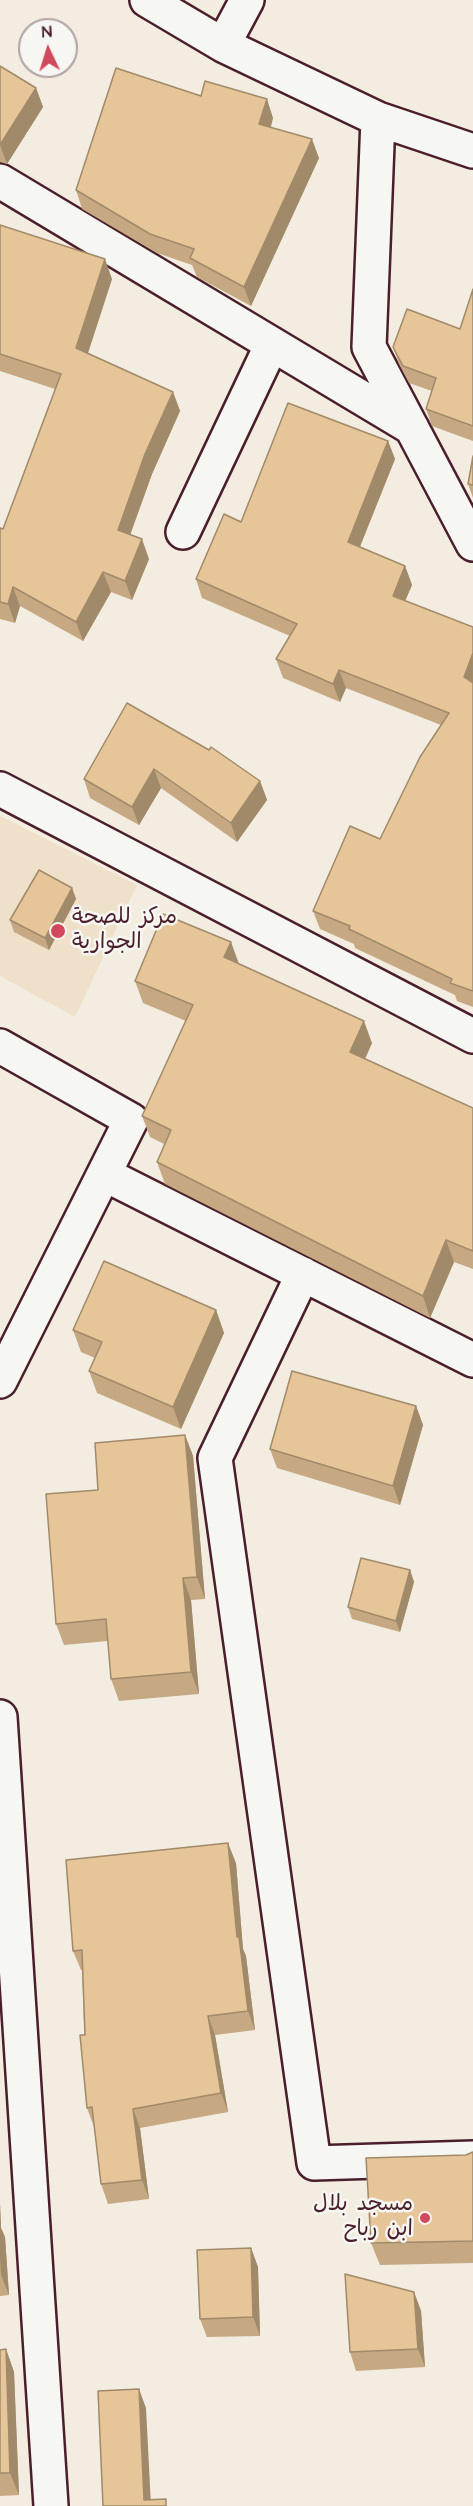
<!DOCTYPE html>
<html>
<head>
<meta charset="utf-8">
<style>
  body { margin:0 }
  #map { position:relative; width:473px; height:2506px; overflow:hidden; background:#f3ece0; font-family:"Architects Daughter",sans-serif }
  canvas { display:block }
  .north { position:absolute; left:18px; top:18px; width:60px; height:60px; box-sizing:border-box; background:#f6f6f2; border:2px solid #b1a0a2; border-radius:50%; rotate:356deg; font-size:16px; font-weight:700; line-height:24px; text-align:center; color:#4a1f2b }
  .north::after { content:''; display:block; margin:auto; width:21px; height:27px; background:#d1495b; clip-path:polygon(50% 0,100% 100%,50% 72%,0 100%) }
</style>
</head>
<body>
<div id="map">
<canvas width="473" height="2506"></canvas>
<div class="north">N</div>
</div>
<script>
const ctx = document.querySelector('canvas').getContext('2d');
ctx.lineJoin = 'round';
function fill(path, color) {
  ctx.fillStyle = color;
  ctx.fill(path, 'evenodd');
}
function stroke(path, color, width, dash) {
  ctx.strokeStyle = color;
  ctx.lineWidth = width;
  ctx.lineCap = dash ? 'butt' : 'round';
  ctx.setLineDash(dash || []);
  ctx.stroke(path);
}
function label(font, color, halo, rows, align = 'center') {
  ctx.font = font + ' "Architects Daughter","Playpen Sans Arabic",sans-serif';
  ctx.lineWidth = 5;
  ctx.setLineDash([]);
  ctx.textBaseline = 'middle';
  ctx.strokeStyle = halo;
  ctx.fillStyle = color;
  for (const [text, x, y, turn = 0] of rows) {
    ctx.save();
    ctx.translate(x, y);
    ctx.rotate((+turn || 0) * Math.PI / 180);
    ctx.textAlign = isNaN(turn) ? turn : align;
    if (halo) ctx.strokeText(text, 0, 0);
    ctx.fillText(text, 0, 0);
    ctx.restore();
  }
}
const built = new Path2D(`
  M0,816L137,885L75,1017L0,976Z`);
const street = new Path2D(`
  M147,0L223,45L378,119L473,151
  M223,45L247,0
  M378,119L369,347L473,544
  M0,181L412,428
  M183,532L272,344
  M0,789L473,1036
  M0,1046L131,1120L0,1381
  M104,1174L473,1360
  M303,1274L215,1458L314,2163L473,2158
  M0,1717L51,2506`);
const wall = new Path2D(`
  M0,66L36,88L43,107L7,164L0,162Z
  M201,96L273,118L271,127L319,158L251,306L197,277L192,265L157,253L82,209L76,190Z
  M0,225L112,279L88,353L173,392L180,411L152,474L130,535L149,559L132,600L111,592L83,641L20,606L15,623L0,619V528L3,529L55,389L0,371Z
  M473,289V441L432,426L426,409L432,391L409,383L399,364L393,347L460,329Z
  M388,441L395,459L360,547L405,566L412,585L405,601L473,627V1007L457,1001L455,995L355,948L354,944L320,929L313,911L380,839L441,725L346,688L340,702L283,678L276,659L290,636L202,598L196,579L241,522Z
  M473,456V498L468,484Z
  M127,703L260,781L267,800L237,842L161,788L139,825L90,798L84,779Z
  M72,888L76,899L49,950L14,932L10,920Z
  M231,942L238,964L372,1043L365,1059L473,1108V1269L454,1262L430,1318L165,1184L157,1162L164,1144L150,1137L142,1116L186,1021L143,1003L135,981Z
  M216,1310L224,1333L181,1429L97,1393L89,1371L95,1358L81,1352L73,1330Z
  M416,1406L423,1425L400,1505L277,1468L270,1449Z
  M185,1435L193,1456L205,1599L191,1600L199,1694L119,1701L111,1679L108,1641L64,1645L56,1624L98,1490Z
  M410,1570L414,1582L400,1632L352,1619L348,1607Z
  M236,1863L243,1949L246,1956L255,2030L215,2035L228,2112L140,2128L149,2199L108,2204L101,2184L94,2127L87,2108L82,1970H81L73,1951Z
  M473,2152V2263L380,2265L371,2243L466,2155Z
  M0,2204L1,2228L5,2237L9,2295L0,2296Z
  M251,2248L258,2267L260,2336L207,2337L200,2319Z
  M414,2292L421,2311L425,2367L356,2371L350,2352Z
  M6,2349L14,2372L19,2495L0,2496V2350Z`);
const shadedWall = new Path2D(`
  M36,88L43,107L7,164L0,145Z
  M267,99L273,118L266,143L259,124Z
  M312,139L319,158L251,306L244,287Z
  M105,259L112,279L83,368L76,348Z
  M173,392L180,411L152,474L125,549L118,530L145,454Z
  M388,441L395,459L354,561L348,542Z
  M142,539L149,559L132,600L125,581Z
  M405,566L412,585L399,615L393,596Z
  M103,572L111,592L83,641L76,622Z
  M13,587L20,606L15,623L8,604Z
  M473,653V688L464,677Z
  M339,670L346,688L340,702L333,684Z
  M154,769L161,788L139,825L132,807Z
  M260,781L267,800L237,842L231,823Z
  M72,888L76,899L49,950L45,938Z
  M231,942L239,964L224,957Z
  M364,1021L372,1043L358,1074L350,1052Z
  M446,1240L454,1262L430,1318L423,1296Z
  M216,1310L224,1333L181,1429L173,1407Z
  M416,1406L423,1425L400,1505L393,1486Z
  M185,1435L193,1456L205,1599L197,1577Z
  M410,1570L414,1582L400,1632L396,1621Z
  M183,1578L191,1600L199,1694L191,1672Z
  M228,1843L236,1863L243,1949L246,1956L255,2030L248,2011L237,1937Z
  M208,2016L215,2035L228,2112L221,2093Z
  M133,2109L140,2128L149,2199L142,2180Z
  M0,2204L1,2228L5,2237L9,2295L1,2275L0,2257Z
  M251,2248L258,2267L260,2336L253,2317Z
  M414,2292L421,2311L425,2367L418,2349Z
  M6,2349L14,2372L19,2495L10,2473Z
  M139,2389L146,2408L151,2506L144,2500Z`);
const building = new Path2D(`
  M0,66L36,88L0,145Z
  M116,68L201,96L205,81L267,99L259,124L312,139L244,287L190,258L194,249L150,234L76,190Z
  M0,225L105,259L76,348L173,392L145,454L118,530L142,539L125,581L103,572L76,622L13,587L8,604L0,602V528L3,529L61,374L0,354Z
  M473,289V426L426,409L436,378L403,366L393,347L407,309L460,329Z
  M288,403L388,441L348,542L405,566L393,596L473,627V653L464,677L473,683V991L450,983L452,979L349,929L350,926L313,911L350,826L380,839L420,757L449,713L339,670L333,684L276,659L297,624L196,579L224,514L241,522Z
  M473,456V485L468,484Z
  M127,703L209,750L211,747L260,781L231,823L154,769L132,807L84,779Z
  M39,870L72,888L45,938L10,920Z
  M163,914L231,942L224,957L364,1021L350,1052L473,1108V1251L446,1240L423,1296L157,1162L171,1130L142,1116L193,1005L135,981Z
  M104,1261L216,1310L173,1407L89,1371L102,1342L73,1330Z
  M292,1371L416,1406L393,1486L270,1449Z
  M185,1435L197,1577L183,1578L191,1672L111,1679L106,1619L56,1624L46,1494L98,1490L95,1443Z
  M361,1558L410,1570L396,1621L348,1607Z
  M228,1843L237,1937H239L248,2011L208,2016L221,2093L133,2109L142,2180L101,2184L92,2107L87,2108L80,2035H85L82,1950L73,1951L66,1860Z
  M473,2152V2241L371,2243L366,2158L466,2155Z
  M251,2248L253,2317L200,2319L197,2250Z
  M345,2274L414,2292L418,2349L350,2352Z
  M6,2349L10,2473H0V2350Z
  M139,2389L144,2500L166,2499V2506H103L98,2391Z`);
const markers = [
  [58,931,8,"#d1495b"],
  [425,2218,6,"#d1495b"]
];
const poiNames = [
  ["مركز للصحة",72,918],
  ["الجوارية",72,943],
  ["مسجد بلال",413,2205,"right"],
  ["ابن رباح",413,2230,"right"]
];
fill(built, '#efe0ca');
stroke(street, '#4a1f2b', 38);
stroke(street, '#f6f6f2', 33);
fill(wall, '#c6a983');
fill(shadedWall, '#a18a6a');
fill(building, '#e6c598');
stroke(building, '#a18a6a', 1.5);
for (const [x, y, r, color] of markers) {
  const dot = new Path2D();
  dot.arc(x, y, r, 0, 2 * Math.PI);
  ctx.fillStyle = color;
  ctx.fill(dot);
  stroke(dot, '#f6f6f2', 2);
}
label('22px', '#4a1f2b', '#f6f6f2', poiNames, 'left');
</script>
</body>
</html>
